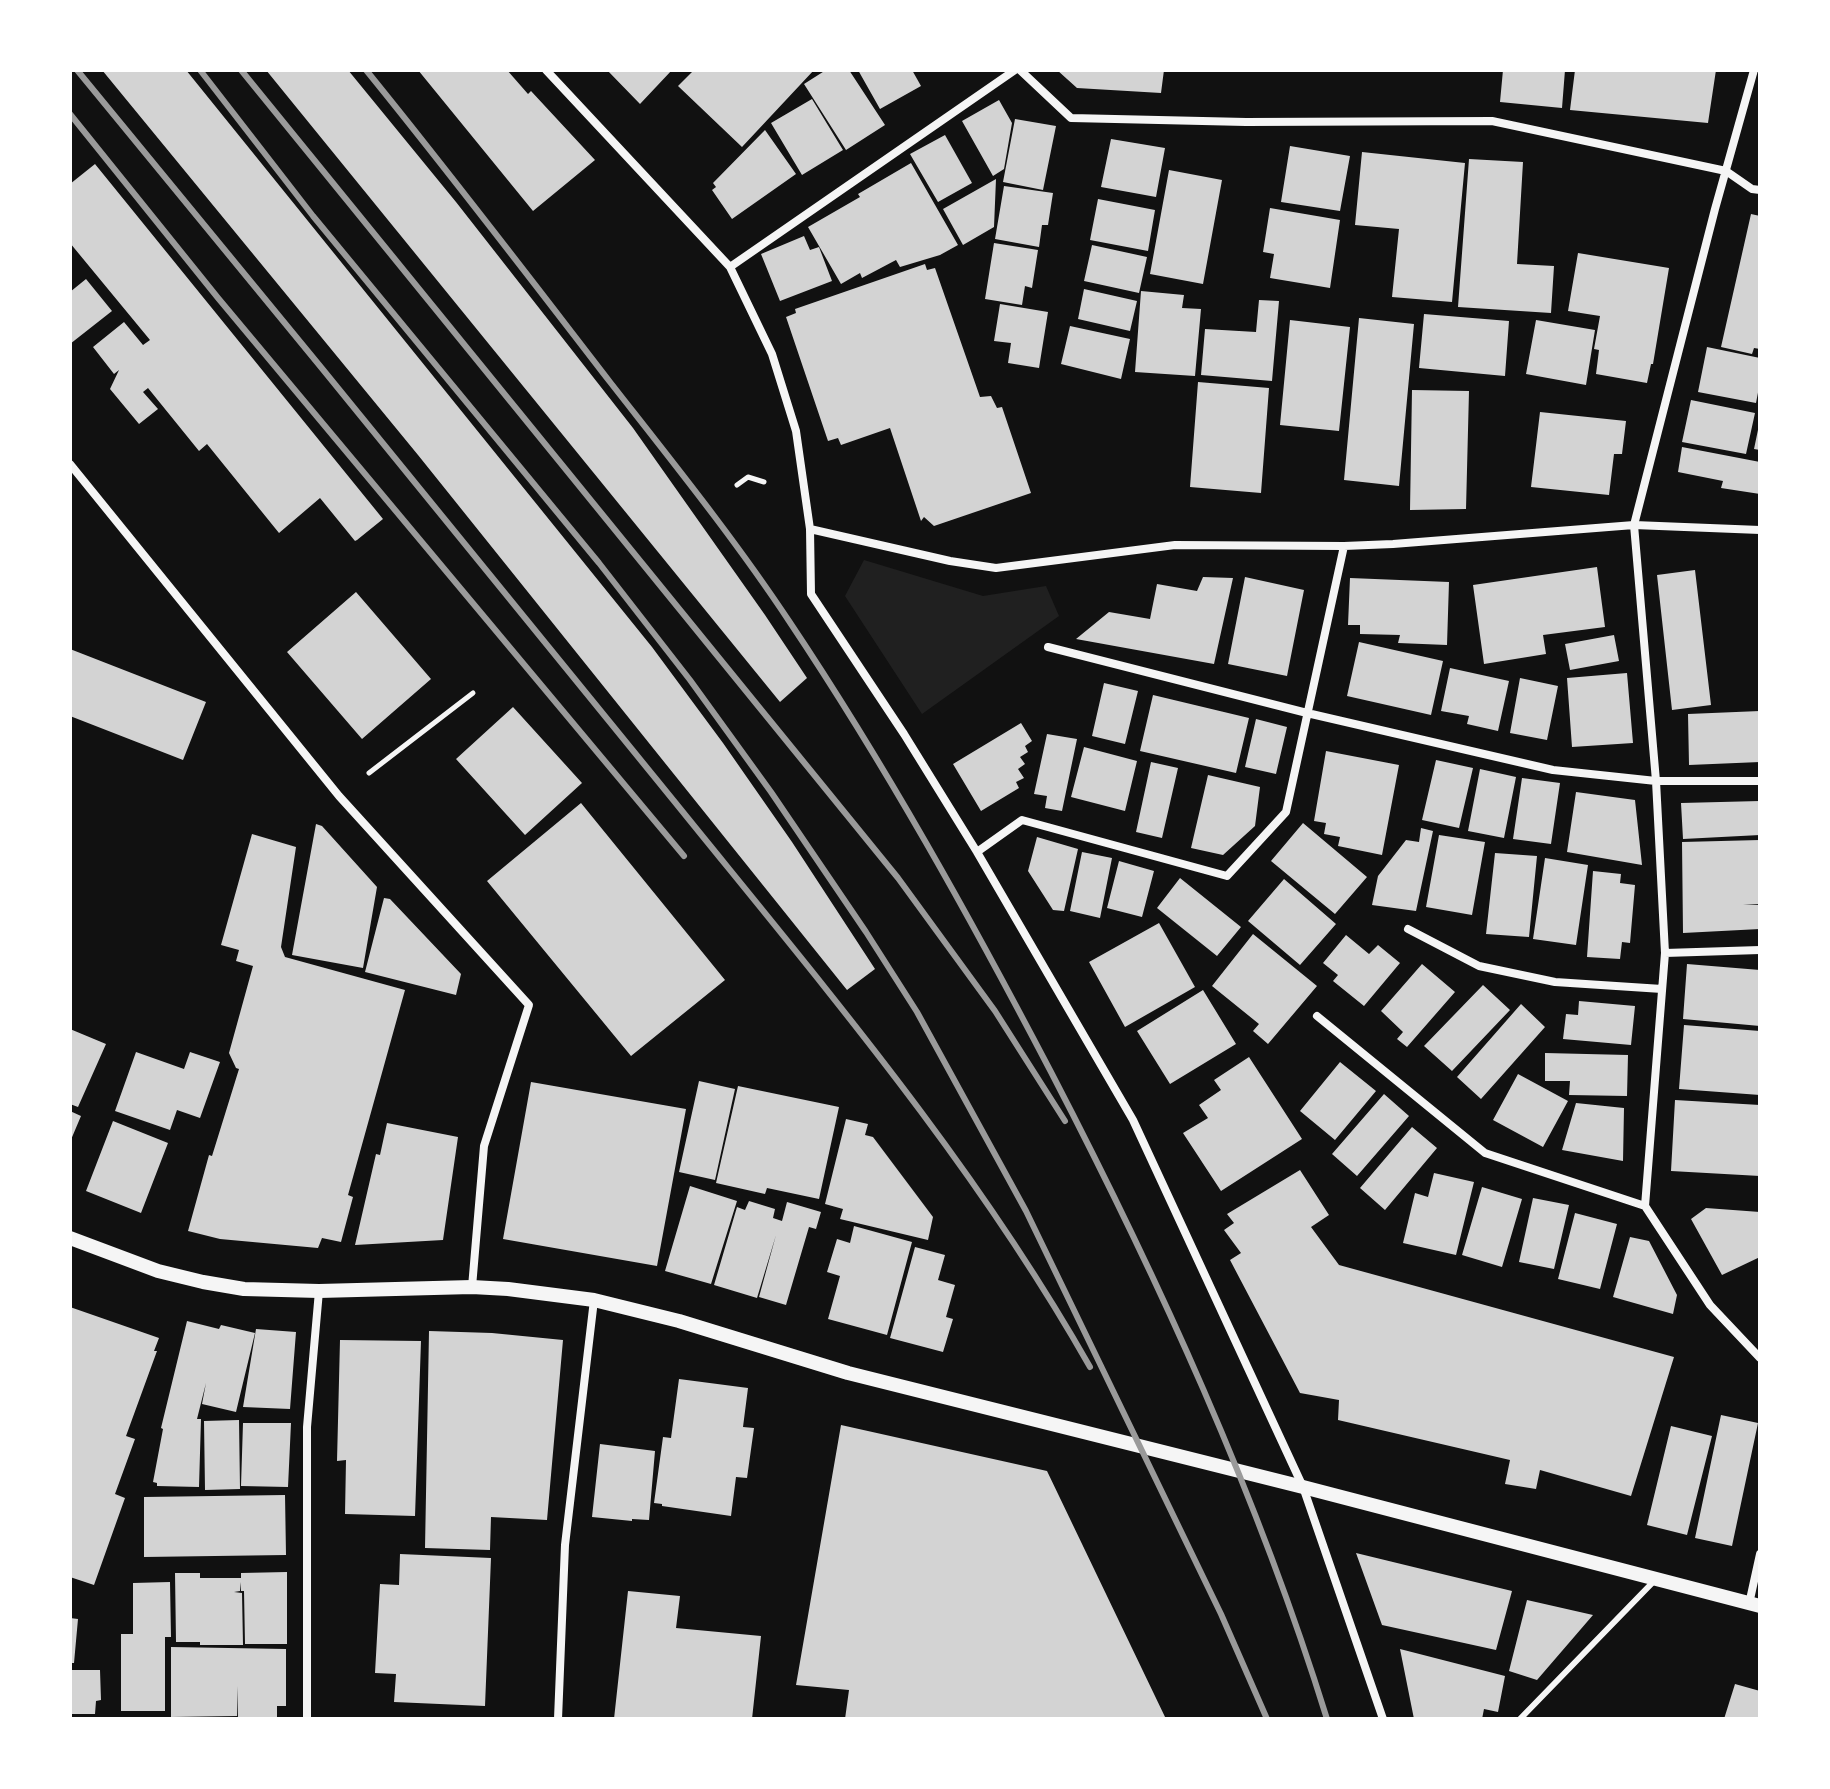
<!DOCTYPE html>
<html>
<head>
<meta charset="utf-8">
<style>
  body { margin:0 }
  #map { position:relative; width:1830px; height:1789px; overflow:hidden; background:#111; font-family:Georgia,serif }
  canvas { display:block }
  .frame { position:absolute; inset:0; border:72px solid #fff; pointer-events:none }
</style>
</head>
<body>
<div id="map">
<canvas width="1830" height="1789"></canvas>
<div class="frame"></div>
</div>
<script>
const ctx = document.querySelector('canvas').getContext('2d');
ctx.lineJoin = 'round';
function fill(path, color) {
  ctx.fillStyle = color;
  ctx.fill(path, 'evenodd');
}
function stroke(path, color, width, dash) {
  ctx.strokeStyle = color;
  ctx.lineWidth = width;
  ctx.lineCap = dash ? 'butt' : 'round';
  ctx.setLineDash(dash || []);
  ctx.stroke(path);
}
const green = new Path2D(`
  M864,560L983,596L1046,586L1059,616L922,714L845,596Z`);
const building = new Path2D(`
  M102,70H186L652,647L723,743L792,842L875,969L847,990L418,455Z
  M266,70H348L456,202L633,428L765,615L807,678L780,702Z
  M418,70H507L528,94L531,91L595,160L533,211Z
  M607,70H672L640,104Z
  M694,70H814L742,147L678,86Z
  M826,70H849L885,125L846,150L804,84Z
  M858,70H912L921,86L880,109Z
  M1057,70H1164L1161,93L1077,88Z
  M1503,70H1565L1562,108L1500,102Z
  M1575,70H1716L1708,123L1570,110Z
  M812,99L843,150L802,175L771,123Z
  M999,100L1012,123L1004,169L993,176L962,121Z
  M1015,119L1056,126L1043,190L1003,182Z
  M765,130L796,174L732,219L712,190L716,187L713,183Z
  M945,135L972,183L938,202L910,154Z
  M1111,139L1165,148L1156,197L1101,187Z
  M1290,146L1350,156L1340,211L1281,202Z
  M1362,152L1465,163L1452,302L1392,297L1399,229L1355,225Z
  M1469,159L1523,162L1517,264L1554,266L1551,313L1458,307Z
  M911,163L958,245L940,255L900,267L896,260L862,278L860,273L841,284L808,227L860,197L858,194Z
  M95,164L383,519L357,540L355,541L320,498L279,533L207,444L199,451L148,388L143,392L158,409L139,424L110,389L119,370L114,374L93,347L124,322L143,345L150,340L70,243V184Z
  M1169,170L1222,180L1203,284L1150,274Z
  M996,179L994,227L963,245L943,209Z
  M1004,186L1053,193L1048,225H1042L1039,247L995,239Z
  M1098,199L1155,210L1148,251L1090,240Z
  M1270,208L1340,220L1330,288L1270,278L1274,254L1263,252Z
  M1751,214L1760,216V349L1754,348L1752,354L1721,347Z
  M804,236L810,250L819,247L832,281L780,301L761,254Z
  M994,243L1038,250L1032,288L1025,286L1022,305L985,299Z
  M1092,245L1147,257L1139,293L1084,281Z
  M1578,253L1669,268L1653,364H1651L1647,383L1596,374L1599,350L1594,349L1600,316L1568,311Z
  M925,264L927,270L935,268L980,397L991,396L997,408L1002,407L1031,493L934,526L924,517L921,521L890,428L841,445L838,438L828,441L786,317L796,313L795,309Z
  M86,279L112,311L70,344V292Z
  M1084,289L1137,301L1130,331L1078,319Z
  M1141,291L1184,295L1182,308L1201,309L1195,376L1135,372Z
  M1259,300L1279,301L1272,381L1201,375L1205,329L1256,332Z
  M1000,304L1048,312L1039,368L1008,363L1011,343L994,341Z
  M1424,314L1509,321L1505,376L1419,368Z
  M1359,318L1414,324L1399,486L1344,480Z
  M1290,320L1350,327L1339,431L1280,425Z
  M1536,320L1595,330L1586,385L1526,374Z
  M1070,326L1130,339L1121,379L1061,364Z
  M1707,347L1760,358V382L1756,403L1698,392Z
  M1198,382L1269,388L1261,493L1190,487Z
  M1412,390L1469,391L1466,509L1410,510Z
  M1691,400L1755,413L1746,454L1682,442Z
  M1540,412L1626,421L1622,454H1614L1609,495L1531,487Z
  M1759,425H1760V450L1754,449Z
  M1682,447L1760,462V494L1721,488L1723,481L1678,472Z
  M1597,567L1605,627L1543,635L1546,654L1484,664L1473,585Z
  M1695,570L1711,705L1672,710L1657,575Z
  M1203,577L1233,578L1214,664L1076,639L1109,612L1150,619L1157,584L1197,591Z
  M1245,577L1304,590L1287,676L1228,664Z
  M1350,578L1449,582L1447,645L1398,643L1400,635L1360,634V625H1348Z
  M356,592L431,679L362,739L287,652Z
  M1614,635L1619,661L1570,670L1565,644Z
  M1359,642L1443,661L1431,715L1347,696Z
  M70,649L206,702L183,760L70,716Z
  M1450,668L1509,681L1498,731L1467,724L1469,716L1441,711Z
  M1627,673L1633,743L1572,747L1567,678Z
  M1520,678L1558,686L1547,740L1510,733Z
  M1104,683L1138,691L1125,744L1092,736Z
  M1153,695L1249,718L1236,773L1140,751Z
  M513,707L582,783L525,835L456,759Z
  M1760,711V762L1689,765L1688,714Z
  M1256,719L1287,727L1276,774L1245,767Z
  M1021,723L1032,741L1025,746L1028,752L1020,757L1025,764L1018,769L1024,778L1016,782L1019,788L981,811L953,764Z
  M1047,734L1077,739L1062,811L1045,808L1047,796L1034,794Z
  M1084,747L1137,761L1125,811L1071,797Z
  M1326,751L1399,765L1382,855L1338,846L1340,837L1324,834L1326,823L1314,821Z
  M1436,760L1473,768L1459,828L1422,820Z
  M1151,762L1178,768L1162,838L1136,832Z
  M1480,769L1516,777L1504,838L1468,831Z
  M1208,775L1260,787L1255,826L1223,855L1191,848Z
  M1522,778L1560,783L1551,844L1513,839Z
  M1576,792L1635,800L1642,865L1567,852Z
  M1760,801V835L1683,839L1681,803Z
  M581,803L725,980L631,1056L487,881Z
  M1303,823L1367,877L1335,914L1271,861Z
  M316,824L322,826L377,887L363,968L292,955Z
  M1421,828L1433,831L1416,911L1372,905L1378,876L1406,840L1419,842Z
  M252,834L296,847L281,947L285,957L405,990L348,1195L353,1197L341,1242L322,1238L318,1248L220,1239L188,1231L209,1155L212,1156L239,1069L236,1068L229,1053L253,966L236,961L239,950L221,945Z
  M1439,835L1485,842L1472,915L1426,907Z
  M1037,837L1078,849L1064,911L1053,910L1028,871Z
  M1760,840V904H1743L1760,905V929L1683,933L1682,842Z
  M1082,852L1112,858L1100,918L1070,911Z
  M1495,853L1537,856L1529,937L1486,934Z
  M1545,858L1588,865L1576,945L1533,939Z
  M1119,861L1154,871L1142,917L1107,908Z
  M1593,871L1621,874L1620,883L1635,885L1630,943L1622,942L1620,959L1587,957Z
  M1180,878L1241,927L1217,956L1157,908Z
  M1284,879L1336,924L1300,965L1248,921Z
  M384,898L390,899L461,974L456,995L365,972Z
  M1159,923L1195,987L1125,1027L1089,962Z
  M1253,934L1317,986L1268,1044L1253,1031L1259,1024L1212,986Z
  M1346,935L1369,954L1378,945L1400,963L1364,1006L1333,981L1338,975L1323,963Z
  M1422,964L1455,992L1407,1047L1397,1039L1403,1032L1381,1011Z
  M1687,964L1760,970V1026L1683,1019Z
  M1483,985L1510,1010L1452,1071L1424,1046Z
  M1203,990L1236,1044L1170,1084L1137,1031Z
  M1579,1001L1635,1006L1631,1045L1563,1039L1566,1014L1578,1015Z
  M1521,1004L1545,1027L1481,1099L1457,1077Z
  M1684,1025L1760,1031V1095L1679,1089Z
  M70,1029L106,1044L78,1107L70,1104Z
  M136,1052L184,1069L190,1052L220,1062L200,1118L177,1110L170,1130L115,1111Z
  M1545,1053L1628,1055L1627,1096L1569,1095L1570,1081H1545Z
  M1249,1057L1302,1139L1221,1191L1183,1133L1208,1118L1199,1105L1221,1090L1214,1080Z
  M1340,1062L1376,1091L1335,1140L1300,1111Z
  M1518,1074L1568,1101L1543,1147L1493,1120Z
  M699,1081L735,1089L715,1180L679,1172Z
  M531,1082L686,1109L657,1266L503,1239Z
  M738,1086L839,1107L819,1199L767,1188L765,1194L716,1183Z
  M1384,1094L1409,1116L1357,1176L1332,1154Z
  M1675,1100L1760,1105V1176L1671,1171Z
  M1576,1103L1624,1108L1623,1161L1562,1150Z
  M70,1111L81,1116L70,1142Z
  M846,1119L868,1124L865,1135L873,1137L933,1217L928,1240L840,1219L843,1209L825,1204Z
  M113,1121L168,1143L141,1213L86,1191Z
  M387,1123L458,1137L443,1240L355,1245L376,1154L380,1155Z
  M1412,1127L1437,1148L1385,1210L1360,1188Z
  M1300,1170L1329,1215L1311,1227L1339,1265L1674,1357L1631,1496L1540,1470L1536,1489L1505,1484L1510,1460L1338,1420L1339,1400L1300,1393L1230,1260L1241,1253L1224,1230L1234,1223L1227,1214Z
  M1434,1173L1474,1182L1456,1255L1403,1243L1415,1193L1428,1197Z
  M690,1186L737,1201L711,1284L665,1271Z
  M1482,1187L1522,1199L1502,1267L1462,1255Z
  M1533,1198L1569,1205L1554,1269L1519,1262Z
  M749,1201L775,1209L773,1218L782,1221L787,1202L821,1212L816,1229L809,1227L786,1305L759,1297L776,1235L757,1298L714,1285L737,1207L745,1210Z
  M1706,1208L1760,1212V1257L1722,1275L1691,1219Z
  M1575,1213L1617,1224L1600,1289L1558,1279Z
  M854,1226L912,1242L887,1335L828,1319L840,1276L827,1272L837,1239L850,1243Z
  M1630,1237L1649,1241L1677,1295L1673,1314L1613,1297Z
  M915,1247L945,1255L938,1280L955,1285L946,1317L953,1319L943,1352L890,1338Z
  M70,1307L159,1338L154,1351H157L126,1436L135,1439L115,1494L125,1498L94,1585L70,1577Z
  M187,1321L219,1329L221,1325L255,1333L236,1412L202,1404L206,1383L197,1419H201L199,1487L157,1486V1483L153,1482L163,1429L161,1428Z
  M256,1329L296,1332L290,1409L243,1407Z
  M429,1331L492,1333L563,1340L547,1520L491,1517L490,1550L425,1548Z
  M340,1340L421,1341L415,1516L345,1514L346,1460L337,1461Z
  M679,1379L748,1388L743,1427L754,1428L747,1478L736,1477L731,1516L662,1506V1504L654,1503L663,1437L671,1438Z
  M1721,1415L1758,1423L1732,1546L1695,1538Z
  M239,1420L240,1489L205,1490L204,1421Z
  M243,1423H291L288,1487L241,1486Z
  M841,1425L1047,1471L1166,1719H845L849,1690L796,1685Z
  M1671,1426L1712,1436L1687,1535L1647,1525Z
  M600,1444L655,1451L649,1520L632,1519V1521L592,1517Z
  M285,1495L286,1555L144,1557V1497Z
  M1356,1553L1512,1591L1496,1650L1382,1625Z
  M400,1554L491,1558L485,1706L394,1702L396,1674L375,1673L380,1584L399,1585Z
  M287,1572V1644H245L244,1591H241V1582L240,1591L234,1592L242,1593L243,1645H200V1642H176L175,1573H200V1578H241V1573Z
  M170,1582L171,1637H165V1711H121V1634H133V1583Z
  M628,1591L680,1596L676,1628L761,1636L752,1719H614Z
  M1527,1600L1593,1615L1537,1680L1509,1671Z
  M70,1618L78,1619L74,1663H70Z
  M171,1647L286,1649V1706H277V1717L238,1718L237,1686V1716L171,1717Z
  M1400,1649L1505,1676L1498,1712L1484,1709L1482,1719H1414Z
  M70,1670H100L101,1700L96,1701L95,1714H70Z
  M1735,1684L1760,1691V1719H1724Z`);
const path = new Path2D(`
  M737,485L748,477L764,482
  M369,773L473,693`);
const service = new Path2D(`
  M1520,1719L1656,1579`);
const minor = new Path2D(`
  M546,70L730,267L772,354L796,431L810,529L950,561L996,568L1175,545L1344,546L1393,544L1634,525L1760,530
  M1020,70L1071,118L1246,122L1492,121L1726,171L1752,189L1760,190
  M1754,70L1715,209L1634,525L1656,781L1665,953L1645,1206L1710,1305L1760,1358
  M730,267L1015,70
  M70,464L339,796L529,1005L484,1146L472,1287
  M810,529L811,594L904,734L977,852L1133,1120L1303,1487L1383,1719
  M1048,647L1307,713L1553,770L1656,781H1760
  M977,852L1022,820L1227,876L1286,812L1344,546
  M1408,929L1479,966L1555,982L1662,989
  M1665,953L1760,950
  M1317,1016L1485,1153L1645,1206
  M1749,1604L1760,1554
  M307,1719V1427L319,1291
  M558,1719L565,1545L594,1300`);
const tertiary = new Path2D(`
  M70,1238L158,1271L203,1282L244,1289L319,1291L472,1287L508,1289L594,1300L679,1321L848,1373L1303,1487L1760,1606`);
const rail = new Path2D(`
  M77,70C277,313 476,556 674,801C821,983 974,1162 1090,1367
  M200,70L313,216L599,563L690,680L771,792L866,932L917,1012L1026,1211L1221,1614L1267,1719
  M241,70L898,878L995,1011L1065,1121
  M366,70C449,172 529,277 610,382C671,460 734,538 789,621C886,766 970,917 1051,1072C1159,1280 1257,1494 1327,1719
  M70,114L218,298L684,856`);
fill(green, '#202020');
fill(building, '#d3d3d3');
stroke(path, '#f5f5f5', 5);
stroke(service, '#f5f5f5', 6);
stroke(minor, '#f5f5f5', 8);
stroke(tertiary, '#f5f5f5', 14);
stroke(rail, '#9a9a9a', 6);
</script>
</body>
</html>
